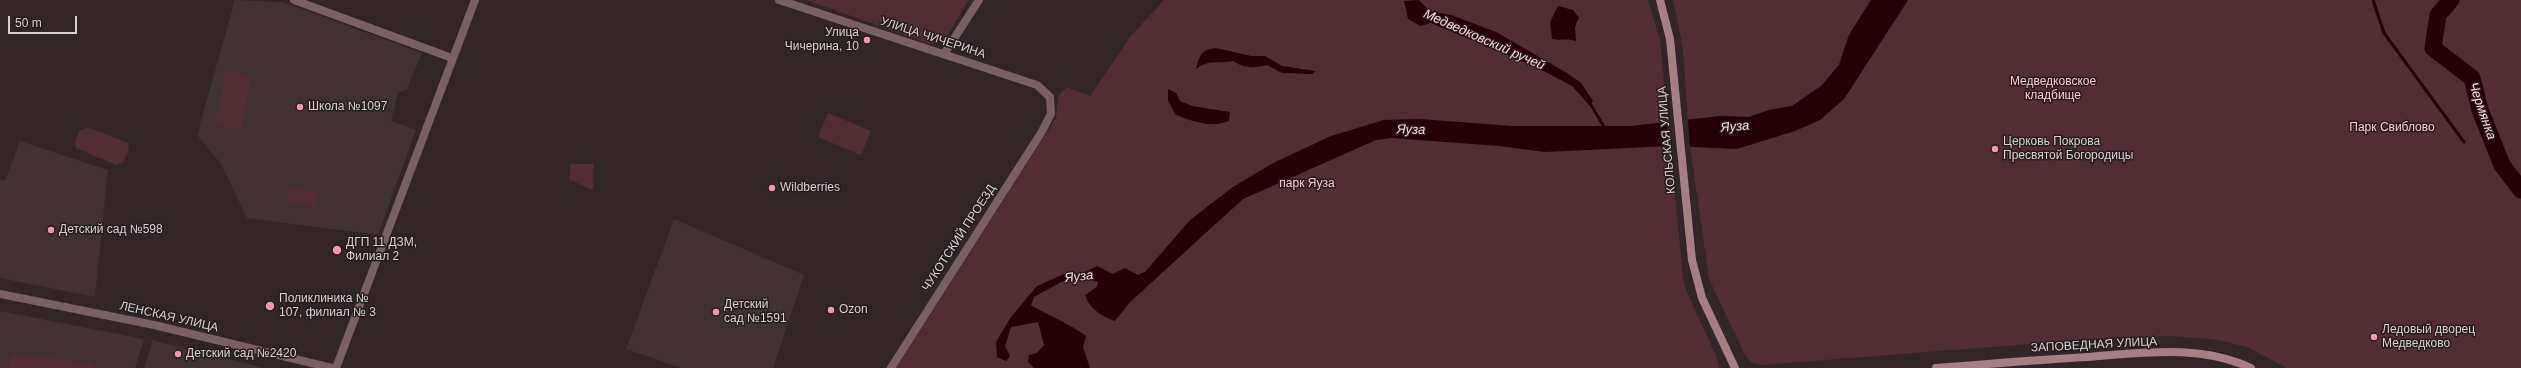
<!DOCTYPE html>
<html>
<head>
<meta charset="utf-8">
<style>
  body { margin:0 }
  #map { position:relative; width:2521px; height:368px; overflow:hidden; background:#302627; font-family:Helvetica,sans-serif }
  canvas { display:block }
  .scale { position:absolute; left:8px; top:16px; width:69px; height:18px; box-sizing:border-box; border:2px solid #d7d0d1; border-top:0; padding-left:5px; font-size:12px; line-height:14px; white-space:nowrap; color:#d7d0d1; -webkit-text-stroke:3px #261d1e; paint-order:stroke }
</style>
</head>
<body>
<div id="map">
<canvas width="2521" height="368"></canvas>
<div class="scale">50 m</div>
</div>
<script>
const ctx = document.querySelector('canvas').getContext('2d');
ctx.lineJoin = 'round';
function fill(path, color) {
  ctx.fillStyle = color;
  ctx.fill(path, 'evenodd');
}
function stroke(path, color, width, dash) {
  ctx.strokeStyle = color;
  ctx.lineWidth = width;
  ctx.lineCap = dash ? 'butt' : 'round';
  ctx.setLineDash(dash || []);
  ctx.stroke(path);
}
function label(font, color, halo, rows, align = 'center') {
  ctx.font = font + ' Helvetica,sans-serif';
  ctx.lineWidth = 3;
  ctx.setLineDash([]);
  ctx.textBaseline = 'middle';
  ctx.strokeStyle = halo;
  ctx.fillStyle = color;
  for (const [text, x, y, turn = 0] of rows) {
    ctx.save();
    ctx.translate(x, y);
    ctx.rotate((+turn || 0) * Math.PI / 180);
    ctx.textAlign = isNaN(turn) ? turn : align;
    if (halo) ctx.strokeText(text, 0, 0);
    ctx.fillText(text, 0, 0);
    ctx.restore();
  }
}
const built = new Path2D(`
  M235,0L283,2L422,53L407,89L398,93L391,121L416,130L378,235L247,218L221,164L197,135Z
  M20,141L108,170L95,297L0,278V180L5,181Z
  M674,219L804,275L773,368H681L626,349Z
  M0,311L144,339L135,368H0Z
  M152,340L264,368H145Z`);
const green = new Path2D(`
  M806,0H969L944,41L930,44Z
  M1164,0H1648L1660,40L1683,278L1686,290L1717,358L1719,368H896L1056,118L1058,96L1067,87L1090,96L1131,36Z
  M1673,0H1871L1849,35L1839,65L1821,86L1792,106L1769,110L1749,117L1720,116L1688,121L1683,49Z
  M1908,0H2521V368H2287L2247,347L2212,339L2169,336L2106,338L1761,365L1751,362L1745,355L1709,279L1690,146L1737,149L1844,99Z
  M226,71L251,76L241,130L215,125Z
  M828,113L871,131L861,155L818,137Z
  M88,127L128,143L129,150L123,163L116,165L76,148L75,142L79,131Z
  M570,164H594L593,190L570,180Z
  M288,188L318,192L316,207L286,203Z
  M11,354L94,363L93,368H9Z`);
const water = new Path2D(`
  M1419,0L1430,11L1451,15L1496,32L1567,73L1581,83L1593,101L1589,105L1572,86L1536,67L1431,23L1420,26L1408,19L1404,1Z
  M1871,0H1908L1844,99L1820,120L1795,131L1737,149L1670,146L1545,152L1499,146L1392,138L1376,140L1243,199L1129,303L1115,321C1103,317 1089,309 1085,295L1097,287L1098,282L1092,280L1063,281L1034,297L1031,305C1049,316 1069,323 1086,336L1083,347L1090,368H1034L1028,362L1029,355L1037,353L1044,345L1038,322L1011,327L1005,346L1010,356L1006,361L997,357L996,342L1011,317L1037,286L1064,274H1081L1097,266L1113,274L1125,268L1138,275L1145,272L1190,220L1233,187L1273,163L1331,136L1384,120L1420,119L1512,126H1630L1720,116L1749,117L1769,110L1792,106L1821,86L1839,65L1849,35Z
  M1558,6L1573,10L1579,18L1575,27L1576,41C1565,38 1561,41 1552,39L1550,22Z
  M1216,48L1251,56H1265L1282,66L1316,71L1312,74L1282,73L1267,65C1253,68 1246,69 1233,61C1219,64 1209,59 1196,69C1200,54 1201,50 1216,48Z
  M1168,89L1176,93L1180,101L1192,106L1230,112L1229,121C1210,128 1195,122 1176,115L1168,101Z`);
const pier = new Path2D(`
  M1688,119L1690,148H1670L1667,121Z`);
const stream = new Path2D(`
  M2373,0L2384,33L2464,142
  M1588,100L1606,130`);
const river = new Path2D(`
  M2451,0L2438,15L2433,48L2472,78L2480,110L2502,165L2521,190`);
const street = new Path2D(`
  M294,0L452,58
  M779,0L1037,85L1050,97L1051,114L1041,133L891,368
  M944,54L979,0
  M0,294L154,325L332,368
  M336,368L475,0`);
const secondary = new Path2D(`
  M1660,0L1670,39L1692,260L1702,298L1735,368
  M1936,368C1986,364 2037,360 2087,357C2142,353 2200,344 2251,368`);
const markers = [
  [867,40,4,"#f39aa8"],
  [300,107,4,"#f39aa8"],
  [1995,149,4,"#f39aa8"],
  [772,188,4,"#f39aa8"],
  [51,230,4,"#f39aa8"],
  [337,250,5,"#f39aa8"],
  [270,306,5,"#f39aa8"],
  [831,310,4,"#f39aa8"],
  [716,312,4,"#f39aa8"],
  [2374,337,4,"#f39aa8"],
  [178,354,4,"#f39aa8"]
];
const poiNames = [
  ["Улица",859,33,"right"],
  ["Чичерина, 10",859,47,"right"],
  ["Школа №1097",308,107],
  ["Церковь Покрова",2003,142],
  ["Пресвятой Богородицы",2003,156],
  ["Wildberries",780,188],
  ["Детский сад №598",59,230],
  ["ДГП 11 ДЗМ,",346,243],
  ["Филиал 2",346,257],
  ["Поликлиника №",279,299],
  ["107, филиал № 3",279,313],
  ["Детский",724,305],
  ["сад №1591",724,319],
  ["Ozon",839,310],
  ["Ледовый дворец",2382,330],
  ["Медведково",2382,344],
  ["Детский сад №2420",186,354]
];
const streetNames = [
  ["УЛИЦА ЧИЧЕРИНА",933,38,18],
  ["КОЛЬСКАЯ УЛИЦА",1667,140,-95],
  ["ЧУКОТСКИЙ ПРОЕЗД",959,238,-57],
  ["ЛЕНСКАЯ УЛИЦА",169,317,13],
  ["ЗАПОВЕДНАЯ УЛИЦА",2094,345,-3]
];
const parkNames = [
  ["Медведковское",2053,82],
  ["кладбище",2053,96],
  ["Парк Свиблово",2392,128],
  ["парк Яуза",1307,184]
];
const waterNames = [
  ["Медведковский ручей",1484,40,24],
  ["Чермянка",2482,111,71],
  ["Яуза",1735,127,-5],
  ["Яуза",1411,130,1],
  ["Яуза",1079,277,-7]
];
fill(built, '#403133');
fill(green, '#512e33');
fill(water, '#240007');
fill(pier, '#302627');
stroke(stream, '#240007', 3);
stroke(river, '#240007', 17);
stroke(street, '#796063', 8);
stroke(secondary, '#a67f84', 8);
for (const [x, y, r, color] of markers) {
  const dot = new Path2D();
  dot.arc(x, y, r, 0, 2 * Math.PI);
  ctx.fillStyle = color;
  ctx.fill(dot);
  stroke(dot, '#261d1e', 1.5);
}
label('12px', '#d7d0d1', '#261d1e', poiNames, 'left');
label('12px', '#d7d0d1', '#261d1e', streetNames);
label('12px', '#fdc8cf', '#261d1e', parkNames);
label('italic 13px', '#fdd8dd', '#261d1e', waterNames);
</script>
</body>
</html>
